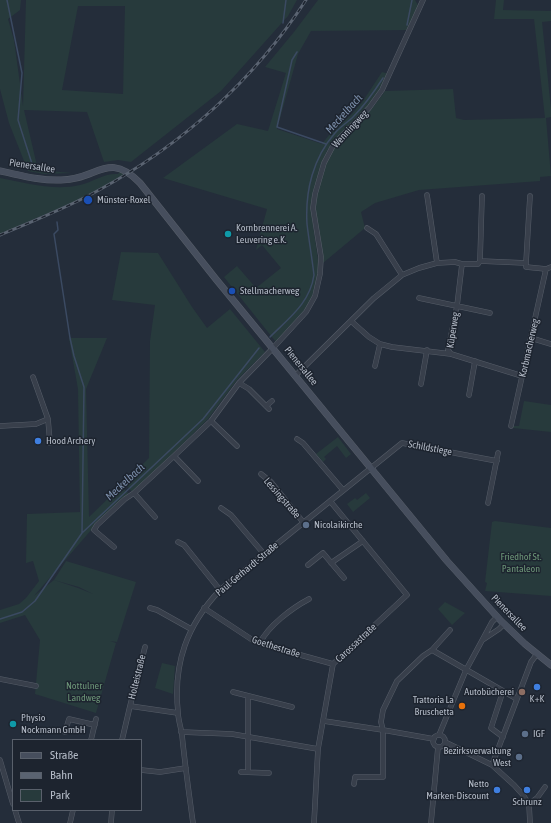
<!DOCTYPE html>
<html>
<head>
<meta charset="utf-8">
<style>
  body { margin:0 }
  #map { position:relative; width:551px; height:823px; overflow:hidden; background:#242d3a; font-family:"Asap Condensed",sans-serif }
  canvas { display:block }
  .legend { position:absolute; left:12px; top:739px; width:130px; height:72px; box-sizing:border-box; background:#1d242f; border:1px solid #59606b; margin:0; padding:5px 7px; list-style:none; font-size:12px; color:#b3bac6 }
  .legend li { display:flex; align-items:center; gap:8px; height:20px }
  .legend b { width:20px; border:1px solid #59606b }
</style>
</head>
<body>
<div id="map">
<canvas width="551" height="823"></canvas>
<ul class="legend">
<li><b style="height:5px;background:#464e5d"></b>Straße</li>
<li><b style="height:5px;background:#5a6371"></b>Bahn</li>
<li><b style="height:11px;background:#273a3c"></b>Park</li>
</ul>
</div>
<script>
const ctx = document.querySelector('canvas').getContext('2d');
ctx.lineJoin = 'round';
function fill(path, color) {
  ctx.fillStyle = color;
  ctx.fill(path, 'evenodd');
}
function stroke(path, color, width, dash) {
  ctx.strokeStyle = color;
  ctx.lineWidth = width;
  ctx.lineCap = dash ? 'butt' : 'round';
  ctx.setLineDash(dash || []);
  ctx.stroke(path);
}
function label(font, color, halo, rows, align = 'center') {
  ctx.font = font + ' "Asap Condensed",sans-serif';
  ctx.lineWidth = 3;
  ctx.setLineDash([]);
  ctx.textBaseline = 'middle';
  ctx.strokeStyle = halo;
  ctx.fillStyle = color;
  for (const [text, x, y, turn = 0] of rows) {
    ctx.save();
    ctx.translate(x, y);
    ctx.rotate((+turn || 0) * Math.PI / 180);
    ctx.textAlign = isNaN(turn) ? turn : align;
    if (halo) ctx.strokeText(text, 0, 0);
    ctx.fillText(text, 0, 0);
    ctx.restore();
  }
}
const green = new Path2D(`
  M0,0H21L20,10L8,19L14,40L23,106L26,0H297L288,16L221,91L131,162L118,160L104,162L87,112L24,110L38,170L72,173L44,174L28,171L9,123L0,89ZM125,6L123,94L62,90L78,6Z
  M318,0H415L419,7L409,30L311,31L298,54L277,129L322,144L333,130L351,115L363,101L382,72L389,74L372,102L333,143L327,151L322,162L313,193L312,208L313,225L319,267L317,283L309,304L304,311L276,342L224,277L237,266L256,288L281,268L262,245L256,250L267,209L163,178L237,124L268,131L286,73L265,67L294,32Z
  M496,0H504L503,10L551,11V21L542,22L551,109V117L546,118L551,176L540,177V181L419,190L375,203L361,212L365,228L323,263C313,224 310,176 338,143C346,133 357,125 366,115C373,108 379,99 385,91L453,89L456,118L464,120L545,118L534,19H494Z
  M120,171L126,174L76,201L0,234V178C26,183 54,191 80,185C93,182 104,173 118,174Z
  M121,252L158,253L192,307L207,328L230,309L265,352L237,380L208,419L133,493L124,483L149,458L150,341L155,305L112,300Z
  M69,338H107L86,389L89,517L121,486L129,494L99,521L34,596L54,580L78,588L93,594L79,587L54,580L66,561L136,582L117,642L110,641L116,643L96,713L35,694L40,640L25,615L0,623V610L19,604L26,598L39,581L33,561L26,563L27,514L80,512L78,389Z
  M524,401L551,405V432L513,428V426H519Z
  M338,437L351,454L346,458L337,446L324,457L326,459L323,462L316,454Z
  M366,493L370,498L353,512L347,504L355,498L357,500Z
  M495,521L551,528V596L485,591L487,583L485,582L492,522Z
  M445,602L465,613L452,625L438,609Z
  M162,663L175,666L173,694L155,688Z`);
const stream = new Path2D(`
  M7,0L22,73L18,120L34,170
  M283,23L286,0
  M407,25L412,0
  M297,52L292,60L277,127L326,144
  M57,222L58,230L54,234L70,338L74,356L84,387L82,533
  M270,337C289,318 310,303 314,275C312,258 309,241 307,224C305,191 313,158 335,133C340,127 348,122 353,117C365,105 374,92 383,78
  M0,619L22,612L35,601L82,533L203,419L259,348`);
const street = new Path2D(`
  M427,195L437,263
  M367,228L376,234L402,275
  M480,261L482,196
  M526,263L530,196
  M419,298L457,306L462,264
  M351,321L369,337L380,344
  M531,338L551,344
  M451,354L448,350L457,306L490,313
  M375,366L380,344L392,347L451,354L522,376
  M295,376L374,298L402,275L419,268L437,263L455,262L462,264H478L480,261L526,263V267L546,269L551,267
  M33,377L48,419L50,443
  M239,383L249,389L269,409
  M421,384L427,350
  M469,395L475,361
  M266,406L272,401
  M211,421L237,446
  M0,426L36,424L48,419
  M511,426L546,269
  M297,439L303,443L343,490
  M174,456L198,481
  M261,474L271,482L303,522
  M134,493L155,517
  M488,503L498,453
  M221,508L231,515L264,554
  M178,542L184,545L220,590
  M114,547L94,530L97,525L125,499L134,493L174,456L211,421L239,383L273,348L306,312L310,305L315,296L320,274L321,257L313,208L315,194L324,163L334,144L369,108L382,90L423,0
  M331,563L363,541
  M308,565L323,553L344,578
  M150,608L157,610L191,629
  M204,608L254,641L268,646L333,664
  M484,639L499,629L504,624
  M260,643C268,626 292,608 309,599
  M432,650L517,699
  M0,679L36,686
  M233,692L292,707
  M248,696V772
  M130,706L145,647
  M324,721L383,730L434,739
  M65,732L69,719L95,725
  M181,732L232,734L318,749
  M433 741a6 6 0 1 1 12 0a6 6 0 1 1-12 0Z
  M439,735L466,670L492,622L497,617
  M503,737L491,728L503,691
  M91,740L96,719
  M122,740L130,706L178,713
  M445,742L492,765L514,785L523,795L529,804L530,823
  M0,760L13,804
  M492,765L531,662L537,654
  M141,770L160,772L186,768
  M241,772L269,773
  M354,784L355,777H383V730L381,722L383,710L397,681L423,656L432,650L450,630
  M529,804L537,798L545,787
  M15,810L19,823
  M70,823L73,810
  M111,823L112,810
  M193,823C189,794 185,765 182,735C181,727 178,720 178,712C173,663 187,625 220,590L402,443L497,461
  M314,823L318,749L333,664L407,595L330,501
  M431,823L438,747`);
const secondary = new Path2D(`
  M0,171C20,175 40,181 61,180C97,180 108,150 140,183L215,278L447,561L501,621L525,644L551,665`);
const rail = new Path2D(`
  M0,235C33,221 67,208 99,190C182,145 255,79 306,0`);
const markers = [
  [88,200,5,"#1a4fb4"],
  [228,234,4,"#0f9aa8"],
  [232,291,4,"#1a4fb4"],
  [38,441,4,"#3f7fe0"],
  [306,525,4,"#5c6f8a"],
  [537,687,4,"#3f7fe0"],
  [522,692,4,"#8d6e63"],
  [462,706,4,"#e8710a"],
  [13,724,4,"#0f9aa8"],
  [525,734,4,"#5c6f8a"],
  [519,757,4,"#5c6f8a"],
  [497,790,4,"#3f7fe0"],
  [527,790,4,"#3f7fe0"]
];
const streetNames = [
  ["Wenningweg",350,129,-47],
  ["Pienersallee",32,166,9],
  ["Küperweg",453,330,-81],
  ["Korbmacherweg",529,348,-77],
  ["Pienersallee",301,366,51],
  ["Schildstiege",430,448,11],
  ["Lessingstraße",282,498,49],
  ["Paul-Gerhardt-Straße",247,569,-40],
  ["Pienersallee",509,613,46],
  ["Carossastraße",356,643,-43],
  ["Goethestraße",276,647,18],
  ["Holteistraße",137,677,-76]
];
const poiNames = [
  ["Münster-Roxel",97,200],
  ["Kornbrennerei A.",236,228],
  ["Leuvering e.K.",236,240],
  ["Stellmacherweg",240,291],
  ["Hood Archery",46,441],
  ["Nicolaikirche",314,525],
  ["Autobücherei",514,692,"right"],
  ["K+K",537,699,"center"],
  ["Trattoria La",454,700,"right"],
  ["Bruschetta",454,712,"right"],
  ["Physio",21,718],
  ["Nockmann GmbH",21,730],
  ["IGF",533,734],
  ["Bezirksverwaltung",511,751,"right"],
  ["West",511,763,"right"],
  ["Netto",489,784,"right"],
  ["Marken-Discount",489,796,"right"],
  ["Schrunz",527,802,"center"]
];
const parkNames = [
  ["Friedhof St.",521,557],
  ["Pantaleon",521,569],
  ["Nottulner",84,686],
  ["Landweg",84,698]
];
const waterNames = [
  ["Meckelbach",344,114,-48],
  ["Meckelbach",125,482,-43]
];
fill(green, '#273a3c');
stroke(stream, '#3b4a62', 1.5);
stroke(street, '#565d68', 5.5);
stroke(secondary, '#565d68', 7);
stroke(street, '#383f4b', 4.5);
stroke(secondary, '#464e5d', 6);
stroke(rail, '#5a6371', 3);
stroke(rail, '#1d242f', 1.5, [4.5]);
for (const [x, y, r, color] of markers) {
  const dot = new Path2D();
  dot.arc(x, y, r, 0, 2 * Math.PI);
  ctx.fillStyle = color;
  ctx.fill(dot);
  stroke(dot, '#1d242f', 1.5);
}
label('10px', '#b3bac6', '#1d242f', streetNames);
label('10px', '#b3bac6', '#1d242f', poiNames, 'left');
label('10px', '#6c9577', '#1d242f', parkNames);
label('italic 11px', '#7d90ac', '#1d242f', waterNames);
</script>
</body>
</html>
